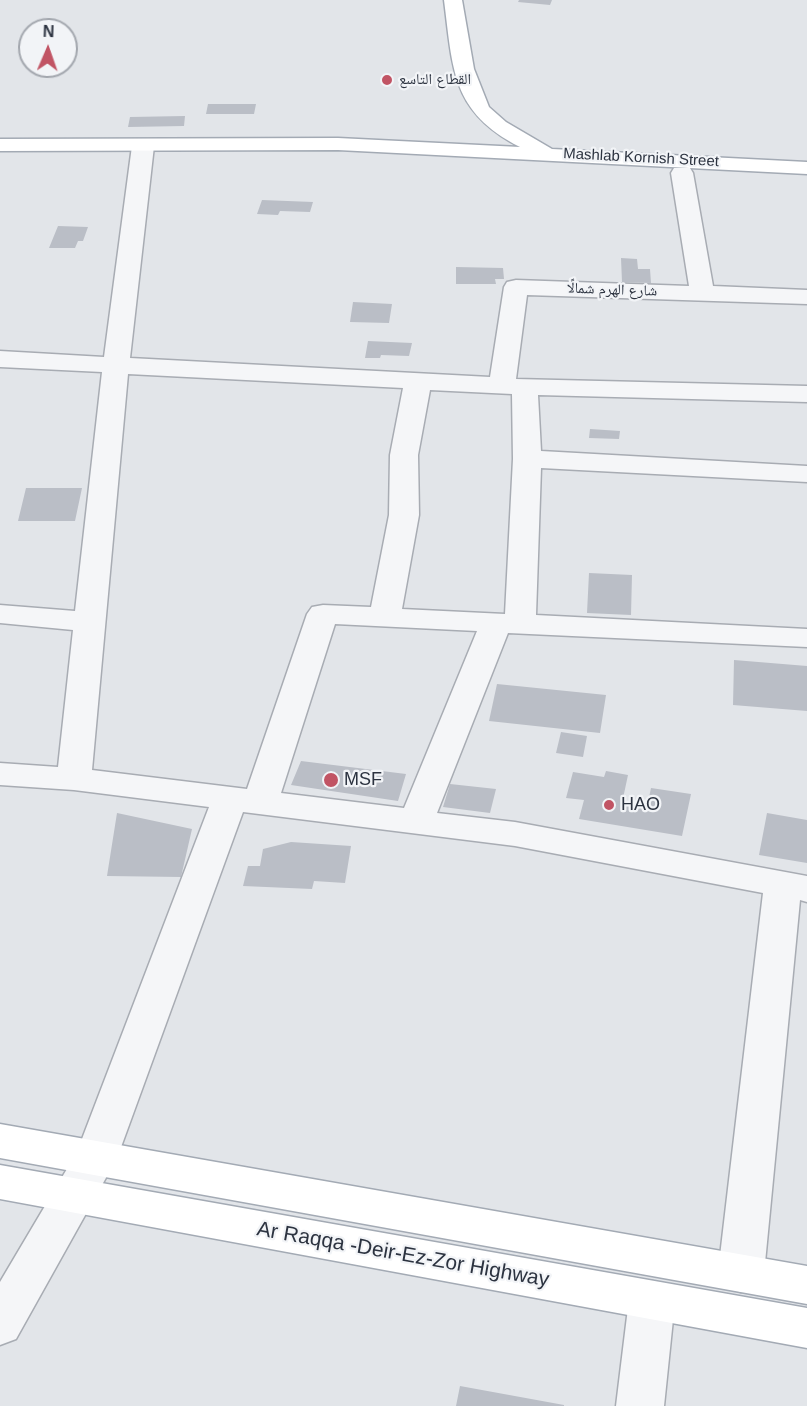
<!DOCTYPE html>
<html>
<head>
<meta charset="utf-8">
<style>
  body { margin:0 }
  #map { position:relative; width:807px; height:1406px; overflow:hidden; background:#e2e5e9; font-family:Helvetica,sans-serif }
  canvas { display:block }
  .north { position:absolute; left:18px; top:18px; width:60px; height:60px; box-sizing:border-box; background:#f2f4f7; border:2px solid #a3a7ae; border-radius:50%; rotate:2deg; font-size:16px; font-weight:700; line-height:24px; text-align:center; color:#2c3340 }
  .north::after { content:''; display:block; margin:auto; width:21px; height:27px; background:#c15464; clip-path:polygon(50% 0,100% 100%,50% 72%,0 100%) }
</style>
</head>
<body>
<div id="map">
<canvas width="807" height="1406"></canvas>
<div class="north">N</div>
</div>
<script>
const ctx = document.querySelector('canvas').getContext('2d');
ctx.lineJoin = 'round';
function fill(path, color) {
  ctx.fillStyle = color;
  ctx.fill(path, 'evenodd');
}
function stroke(path, color, width, dash) {
  ctx.strokeStyle = color;
  ctx.lineWidth = width;
  ctx.lineCap = dash ? 'butt' : 'round';
  ctx.setLineDash(dash || []);
  ctx.stroke(path);
}
function label(font, color, halo, rows, align = 'center') {
  ctx.font = font + ' Helvetica,"Noto Naskh Arabic",sans-serif';
  ctx.lineWidth = 4.5;
  ctx.setLineDash([]);
  ctx.textBaseline = 'middle';
  ctx.strokeStyle = halo;
  ctx.fillStyle = color;
  for (const [text, x, y, turn = 0] of rows) {
    ctx.save();
    ctx.translate(x, y);
    ctx.rotate((+turn || 0) * Math.PI / 180);
    ctx.textAlign = isNaN(turn) ? turn : align;
    if (halo) ctx.strokeText(text, 0, 0);
    ctx.fillText(text, 0, 0);
    ctx.restore();
  }
}
const building = new Path2D(`
  M519,0H552L550,5L518,2Z
  M208,104H256L254,114H206Z
  M185,116L184,126L128,127L130,117Z
  M262,200L313,202L310,212L280,211L278,215L257,214Z
  M58,226L88,227L83,241H78L75,248H49Z
  M621,258L637,259L638,269H650L651,283L622,282Z
  M456,267L503,268L504,279H495L496,284H456Z
  M353,302L392,304L389,323L350,322Z
  M368,341L412,343L409,356L381,355L380,358H365Z
  M590,429L620,431L619,439L589,438Z
  M26,488H82L75,521H18Z
  M589,573L632,575L631,615L587,613Z
  M734,660L807,666V711L733,705Z
  M497,684L606,695L600,733L489,721Z
  M561,732L587,736L583,757L556,753Z
  M301,761L406,774L398,801L291,785Z
  M606,771L628,775L622,803L647,807L651,788L691,794L682,836L579,819L584,800L566,798L573,772L604,777Z
  M450,784L496,789L490,813L443,807Z
  M117,813L192,829L181,877L107,876Z
  M767,813L807,820V863L759,855Z
  M291,842L351,846L345,883L314,881L312,889L243,886L248,866H260L263,849Z
  M460,1386L564,1405V1406H456Z`);
const minor = new Path2D(`
  M143,140L150,142L154,146L130,358L490,377L504,287L507,282L516,280L689,286L671,173L674,168H690L693,173L713,286L807,290V304L527,295L516,379L807,386V402L538,395L541,451L807,466V482L541,468L536,615L807,629V647L508,633L437,813L515,822L807,876V902L800,900L764,1273L757,1286L741,1292L725,1286L718,1273L763,893L515,846L243,812L117,1158L16,1339L0,1345V1282L77,1152L209,807L74,790L0,785V763L58,767L73,630L0,623V605L75,611L102,372L0,367V351L104,357L132,146L136,142ZM128,374L403,388L390,455L389,515L371,607L323,605L312,607L307,614L247,789L92,770ZM430,390L512,394L513,459L505,614L402,609L419,515L418,455ZM335,624L477,631L404,808L281,793Z
  M652,1281L668,1286L675,1300L664,1406H616L629,1300L636,1286Z`);
const major = new Path2D(`
  M444,0H462L474,69L489,107L506,122L552,149L807,162V174L338,150L0,151V139L338,138L520,147C451,112 453,69 444,0Z
  M0,1124L807,1266V1304L0,1158Z
  M0,1165L807,1308V1348L0,1199Z`);
const markers = [
  [387,80,6,"#c15464"],
  [331,780,8,"#c15464"],
  [609,805,6,"#c15464"]
];
const farPoinames = [
  ["القطاع التاسع",399,80]
];
const farStreetnames = [
  ["Mashlab Kornish Street",641,158,3],
  ["شارع الهرم شمالًا",612,290,2]
];
const poiNames = [
  ["MSF",344,780],
  ["HAO",621,805]
];
const nearStreetnames = [
  ["Ar Raqqa -Deir-Ez-Zor Highway",403,1255,10]
];
fill(building, '#babec6');
stroke(minor, '#a8acb3', 3);
stroke(major, '#a3aab4', 3);
fill(minor, '#f5f6f8');
fill(major, '#fff');
for (const [x, y, r, color] of markers) {
  const dot = new Path2D();
  dot.arc(x, y, r, 0, 2 * Math.PI);
  ctx.fillStyle = color;
  ctx.fill(dot);
  stroke(dot, '#f2f4f7', 2);
}
label('15px', '#2c3340', '#f2f4f7', farPoinames, 'left');
label('15px', '#2c3340', '#f2f4f7', farStreetnames);
label('18px', '#2c3340', '#f2f4f7', poiNames, 'left');
label('21px', '#2c3340', '#f2f4f7', nearStreetnames);
</script>
</body>
</html>
